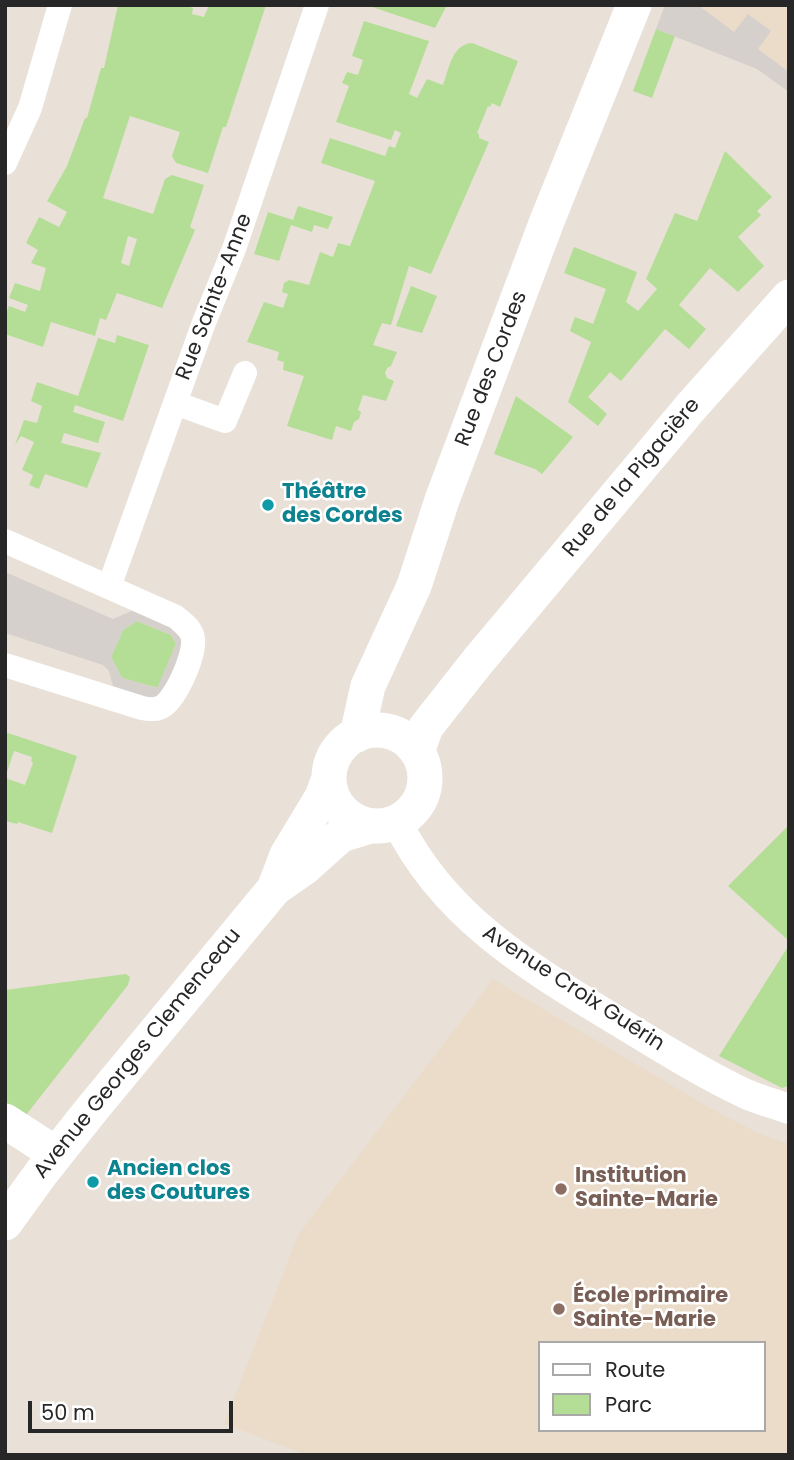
<!DOCTYPE html>
<html>
<head>
<meta charset="utf-8">
<style>
  body { margin:0 }
  #map { position:relative; width:794px; height:1460px; overflow:hidden; background:#e9e0d8; font-family:Poppins,sans-serif }
  canvas { display:block }
  .frame { position:absolute; inset:0; border:7px solid #272727; pointer-events:none }
  .legend { position:absolute; left:538px; top:1341px; width:228px; height:91px; box-sizing:border-box; background:#fff; border:2px solid #a9a9a9; margin:0; padding:9px 12px; list-style:none; font-size:21px; color:#272727 }
  .legend li { display:flex; align-items:center; gap:14px; height:35px }
  .legend b { width:35px; border:2px solid #a9a9a9 }
  .scale { position:absolute; left:28px; top:1401px; width:205px; height:32px; box-sizing:border-box; border:4px solid #272727; border-top:0; padding-left:9px; font-size:21px; line-height:24px; white-space:nowrap; color:#272727; -webkit-text-stroke:5px #fff; paint-order:stroke }
</style>
</head>
<body>
<div id="map">
<canvas width="794" height="1460"></canvas>
<div class="frame"></div>
<ul class="legend">
<li><b style="height:9px;background:#fff"></b>Route</li>
<li><b style="height:19px;background:#b4de96"></b>Parc</li>
</ul>
<div class="scale">50 m</div>
</div>
<script>
const ctx = document.querySelector('canvas').getContext('2d');
ctx.lineJoin = 'round';
function fill(path, color) {
  ctx.fillStyle = color;
  ctx.fill(path, 'evenodd');
}
function stroke(path, color, width, dash) {
  ctx.strokeStyle = color;
  ctx.lineWidth = width;
  ctx.lineCap = dash ? 'butt' : 'round';
  ctx.setLineDash(dash || []);
  ctx.stroke(path);
}
function label(font, color, halo, rows, align = 'center') {
  ctx.font = font + ' Poppins,sans-serif';
  ctx.lineWidth = 5;
  ctx.setLineDash([]);
  ctx.textBaseline = 'middle';
  ctx.strokeStyle = halo;
  ctx.fillStyle = color;
  for (const [text, x, y, turn = 0] of rows) {
    ctx.save();
    ctx.translate(x, y);
    ctx.rotate((+turn || 0) * Math.PI / 180);
    ctx.textAlign = isNaN(turn) ? turn : align;
    if (halo) ctx.strokeText(text, 0, 0);
    ctx.fillText(text, 0, 0);
    ctx.restore();
  }
}
const education = new Path2D(`
  M698,5H789V72L758,49L771,31L749,15L734,32Z
  M493,979L708,1107L760,1134L789,1144V1455H307L224,1424L298,1235ZM540,1343H764V1430H540Z`);
const green = new Path2D(`
  M118,5H184L193,8L192,14L204,17L209,5H266L226,127H223L208,173L176,163L172,156L180,132L130,116L128,122L103,198L153,214L165,179L172,175L204,185L190,227L195,230L162,308L117,293L106,320L100,318L95,336L51,322L43,347L5,334V317L9,306L25,312L28,305L9,298L15,283L40,291L46,268L31,263L38,250L26,243L39,217L59,227L67,212L47,201L67,166L85,118H87L101,68H104ZM128,236L137,239L129,266L121,263Z
  M373,5H447L435,28L372,7Z
  M364,21L429,41L409,94L417,98L427,79L443,85C449,69 452,44 472,43L518,61L500,107L492,103L490,107L488,106L477,133L479,134V138L489,142L431,274L409,266L391,325L382,323L373,345L397,352L391,366L387,368L385,373L387,378L394,381L386,401L363,395L358,410L361,412L359,419L354,422L351,431L336,426L332,440L287,426L304,376L283,370L284,362L277,360L279,352L247,342L264,302L283,308L288,294L282,292L284,283L289,280L309,285L320,252L333,257L338,243L350,246L375,181L321,163L330,138L385,156L389,146L395,148L401,133L395,130L391,140L336,122L349,86L342,83L347,72L358,75L363,60L352,56Z
  M656,29L675,36L652,98L633,91Z
  M725,151L772,197L757,211L761,215L738,237L764,266L738,292L710,268L679,305L706,329L689,349L665,329L621,381L610,372L588,397L607,414L598,426L568,402L591,342L570,331L575,317L593,324L606,289L564,273L574,247L637,272L626,302L638,311L657,289L646,279L675,213L697,221Z
  M298,206L333,217L328,229L314,225L312,232L291,225L279,261L254,254L268,212L293,220Z
  M411,286L437,296L422,333L396,326Z
  M117,335L149,345L123,421L75,405L73,412L105,422L98,443L64,433L61,443L101,453L87,488L45,474L39,489L29,485L33,475L22,470L34,442L21,436L15,445L24,420L37,423L42,406L31,401L37,382L78,396L98,338L115,343Z
  M516,396L573,437L542,474L535,469L494,454Z
  M137,621L171,635L176,644L158,688L122,678L111,657L123,630Z
  M5,732L77,756L52,833L18,822L17,824L5,821ZM14,751L32,757L31,761L33,763L25,785L5,778Z
  M789,825V941L728,886Z
  M789,945V1086L782,1088L719,1056Z
  M126,974L130,977L128,985L26,1115L5,1106V990Z`);
const plaza = new Path2D(`
  M665,5H698L734,32L748,14L771,31L758,49L789,72V92L757,69L656,29Z
  M5,572L113,619L136,609L176,626L184,642L165,692L156,699L114,690L109,671L103,665L5,633ZM137,621L171,635L176,644L157,688L122,678L111,657L123,630Z`);
const minor = new Path2D(`
  M5,163L30,108L60,5
  M175,403L225,421L245,373
  M5,541L176,617C183,623 192,629 193,639C195,655 175,703 159,708C154,710 147,709 142,708L5,665
  M109,587L203,325L234,249L317,5`);
const tertiary = new Path2D(`
  M397,822C443,916 527,966 614,1019C656,1044 699,1072 744,1093C758,1100 774,1103 789,1109`);
const secondary = new Path2D(`
  M329 778a48 48 0 1 1 96 0a48 48 0 1 1-96 0Z
  M357,735L368,686L414,586L442,500L547,221L634,5
  M417,752L426,727L478,661L690,408L789,297
  M274,889L287,855L322,797L329,778
  M5,1121L56,1154
  M5,1223L42,1172L92,1109L274,889L304,868L341,835L370,826`);
const markers = [
  [268,505,7,"#0f9aa8"],
  [93,1182,7,"#0f9aa8"],
  [561,1189,7,"#8d6e63"],
  [559,1309,7,"#8d6e63"]
];
const streetNames = [
  ["Rue Sainte-Anne",215,297,-69],
  ["Rue des Cordes",492,369,-69],
  ["Rue de la Pigacière",632,478,-50],
  ["Avenue Croix Guérin",573,989,33],
  ["Avenue Georges Clemenceau",138,1054,-51]
];
const cultureNames = [
  ["Théâtre",282,493],
  ["des Cordes",282,517],
  ["Ancien clos",107,1170],
  ["des Coutures",107,1194]
];
const educationNames = [
  ["Institution",575,1177],
  ["Sainte-Marie",575,1201],
  ["École primaire",573,1297],
  ["Sainte-Marie",573,1321]
];
fill(education, '#eadcc8');
fill(green, '#b4de96');
fill(plaza, '#d5d0cb');
stroke(minor, '#fff', 24);
stroke(tertiary, '#fff', 30);
stroke(secondary, '#fff', 35);
for (const [x, y, r, color] of markers) {
  const dot = new Path2D();
  dot.arc(x, y, r, 0, 2 * Math.PI);
  ctx.fillStyle = color;
  ctx.fill(dot);
  stroke(dot, '#fff', 2.5);
}
label('21px', '#272727', '#fff', streetNames);
label('bold 21px', '#0d838f', '#fff', cultureNames, 'left');
label('bold 21px', '#785e54', '#fff', educationNames, 'left');
</script>
</body>
</html>
